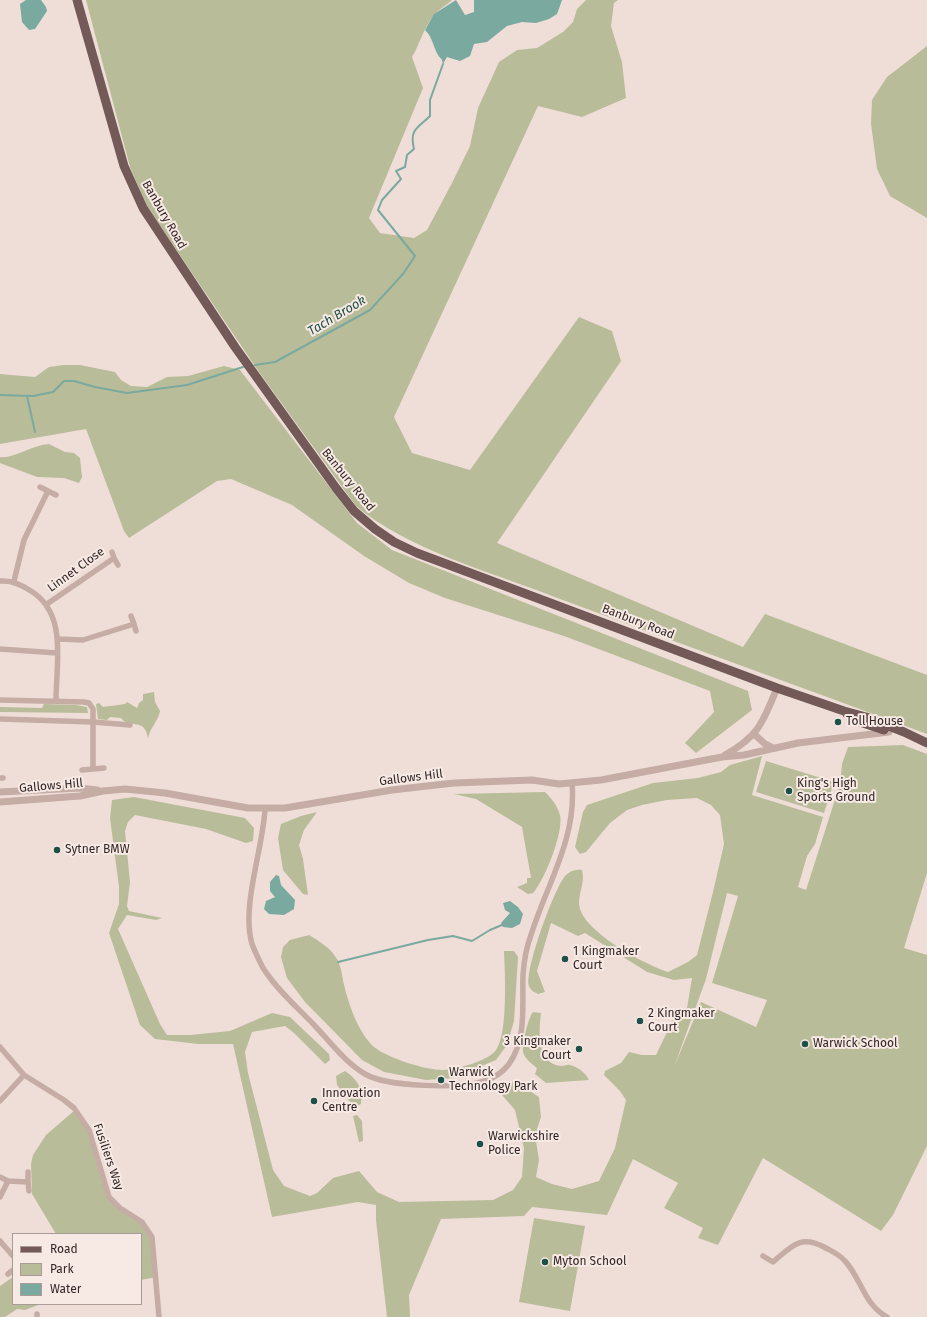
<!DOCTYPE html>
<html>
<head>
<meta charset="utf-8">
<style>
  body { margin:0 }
  #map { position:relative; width:927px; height:1317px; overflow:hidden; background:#efded8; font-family:"Fira Sans",sans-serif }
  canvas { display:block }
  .legend { position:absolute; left:12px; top:1233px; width:130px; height:72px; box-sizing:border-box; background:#f7e9e4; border:1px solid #a89b98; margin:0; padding:5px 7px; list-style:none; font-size:12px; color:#322726 }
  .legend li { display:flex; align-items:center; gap:8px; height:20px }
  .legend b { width:20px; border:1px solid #a89b98 }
</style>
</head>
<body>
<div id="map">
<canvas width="927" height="1317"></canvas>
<ul class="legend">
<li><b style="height:5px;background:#735a58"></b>Road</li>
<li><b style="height:11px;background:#b9bc99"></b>Park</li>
<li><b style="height:11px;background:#79a99f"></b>Water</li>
</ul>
</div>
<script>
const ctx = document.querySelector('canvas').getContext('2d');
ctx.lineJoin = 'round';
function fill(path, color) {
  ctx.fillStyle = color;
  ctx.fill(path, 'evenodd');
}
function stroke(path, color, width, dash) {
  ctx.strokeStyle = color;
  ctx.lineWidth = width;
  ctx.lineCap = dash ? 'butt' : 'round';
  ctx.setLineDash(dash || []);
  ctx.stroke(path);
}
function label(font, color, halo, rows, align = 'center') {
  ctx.font = font + ' "Fira Sans",sans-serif';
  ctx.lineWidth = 4;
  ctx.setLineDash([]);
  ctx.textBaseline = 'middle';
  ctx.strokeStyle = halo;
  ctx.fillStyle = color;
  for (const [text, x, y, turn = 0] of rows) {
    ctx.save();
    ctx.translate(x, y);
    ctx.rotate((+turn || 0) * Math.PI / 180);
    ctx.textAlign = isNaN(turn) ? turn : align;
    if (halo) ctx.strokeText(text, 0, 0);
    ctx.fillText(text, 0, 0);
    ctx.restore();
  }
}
const green = new Path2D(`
  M86,0H452C447,5 439,9 435,14C424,26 420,44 412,57L423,88L369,218L380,233L414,238L427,230L452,183L470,146L478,108L499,62L517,50L537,48L563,32L573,22L577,9L586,0H618L614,3L611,26L622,62L626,98L582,117L538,106L394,417L412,453L470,470L579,317L612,331L621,361L497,543L743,647L765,614L927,675V734C802,687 677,643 552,596C488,571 409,550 356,506L259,372L146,205L130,167Z
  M927,46V218L890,196L877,169L871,124L872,100L887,77Z
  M63,365H80L115,372L121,380L131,386L147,387L167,377L188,376L224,366L240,370L357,523L392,550L748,691L752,710L696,753L685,743L714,712L710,691L564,636L445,598L409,583L364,556L292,505L231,479L217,481L129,538L124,531L86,429L0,444V374L35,377L49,367Z
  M49,444L65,452L74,453L80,458L82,477L79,483L64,478L37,477L0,463V457C13,459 32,445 49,444Z
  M154,692L155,702L160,711C158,722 150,727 148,739C145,716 130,730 121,718L110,717L107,720L98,719L96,704L99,703L103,707L125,704L127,702L137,708L139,703L143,700V694Z
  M44,704L76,705L87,707L88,713L0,712V707L42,708Z
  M903,745L927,754V873L904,948L927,955V1146L893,1215L881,1231L763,1158L718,1245L698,1238L703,1228L664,1208L678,1183L633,1159L607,1215L532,1207L524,1216L441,1219L409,1295L410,1317H387L376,1220V1205L358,1202L272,1217L233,1044H198L155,1039L140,1025L109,933L119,904V887L110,818L112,800L134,797L245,818L254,828L253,841L246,843L206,829L135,815L128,822L125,831L130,882L127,906L129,911L162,918L156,920L127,915L118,929L160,1024L167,1035H190L230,1031L272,1013L290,1017L329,1054L330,1060L325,1064L294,1033L285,1026L252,1032L245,1052L248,1073L273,1170L284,1186L310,1196L317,1193L333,1178L359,1171L377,1192L399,1202L493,1200L513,1190L522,1177L524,1148L515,1110L497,1089L501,1082H516L539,1097L541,1117L537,1129L536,1141L539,1160L536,1177L552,1184L572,1189L599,1181L615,1148L626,1100L620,1091L604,1075L605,1071L621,1063L629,1052L642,1055H656L678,1009L687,1008L692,978L674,980L647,972L585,933L578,936L551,923L537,971L545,992L538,994C534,992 531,991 529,986C524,971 554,889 565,876C570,871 575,869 582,870C586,883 576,897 580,909C588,934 644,964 668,972L688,962L697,955L713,892L724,844L720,815L711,805L697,798L667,800L642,805L627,810L610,823L586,852L580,854L575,847L583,812L587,805L653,783L698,778L721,772L730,765L762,756L752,795L823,817L815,844L807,856L798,887L806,890L840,784L842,764L848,747ZM727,893L738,896L712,983L767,1000L756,1027L701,1002L674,1067L706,979Z
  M766,761L834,782L824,813L756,792Z
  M545,792C552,799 557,805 560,815C564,831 545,880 533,893L528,894L517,887L527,883V878H531L522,827L476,799L454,794Z
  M317,812L304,830L299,845L303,859L308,895L303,894L283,870L278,838L281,824L301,816Z
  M309,935C319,941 329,947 335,956C341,963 342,976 344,985C349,1005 358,1032 374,1047C388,1058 425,1070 443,1070C456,1069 487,1062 496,1050C508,1034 505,973 504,951H514L518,957L514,1021L507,1045L496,1060L479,1067L469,1077L426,1080L384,1072L362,1060L305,1002L287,978L281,957L283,947L290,940Z
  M533,1012L541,1013C539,1030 536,1064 561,1066C564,1066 567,1064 570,1065C578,1067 586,1073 589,1080L546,1083L535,1074L537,1068C532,1064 525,1059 523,1052C522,1044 528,1018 533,1012Z
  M345,1071C358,1080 363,1088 361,1104L354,1107L337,1085L336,1076Z
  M75,1110L83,1120L109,1197L138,1220L150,1233L157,1277L141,1280V1234H56L32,1194L31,1164L33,1155L46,1135Z
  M357,1115L362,1121L363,1141L359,1142L353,1116Z
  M534,1218L585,1226L570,1311L519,1302Z
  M13,1277V1304H41L25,1310L17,1309L5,1317H0V1286Z`);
const water = new Path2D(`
  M26,0H41L46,7L47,11L35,29L29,30L22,22L20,4Z
  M456,0L465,15L474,12V0H562L557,14L549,19L536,23L522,22L507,26L487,42L474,44L470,56L460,61L447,57L443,64L442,60C433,51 434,38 425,30L434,14Z
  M276,875L279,876L281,885L295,900L294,909L284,915L269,914L264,909L266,901L275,897L270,891V882Z
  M510,901L518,907L523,914L520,924L512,928L503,927L501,923L510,913L505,910L503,903Z`);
const stream = new Path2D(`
  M255,365L275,362L370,310L403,274L415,256L378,210L382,200L401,179L396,171L405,167L407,155L414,149C409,129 418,128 430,116V100L443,64
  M0,395L33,396L53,392L64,381H74L95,387L127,393L187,385L243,367
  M27,396L35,432
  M338,962L428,940L453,936L472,941L490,930L502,925`);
const minor = new Path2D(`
  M40,487L48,491
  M114,558L118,565
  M0,581C12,580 21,584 31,591C68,614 56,663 56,701
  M14,581L24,540L48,491L56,495
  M47,604L114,558L112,552
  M131,616L134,624
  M58,639L83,640L134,624L136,631
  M0,649L57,653
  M0,700L84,702L89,703L93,709V769
  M0,719L93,722L130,725
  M82,770L104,768
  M0,778H3
  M265,809C263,849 241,906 252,944C255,952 259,960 263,968C277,990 298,1008 316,1027C331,1043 346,1063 365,1074C387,1087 460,1089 484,1081C494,1078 503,1072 509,1064C527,1039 522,1004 523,975C524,961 526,948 531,935C547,884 577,838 572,783
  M0,1047L24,1075L64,1100L74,1108L89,1130L109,1197L120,1208L142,1222L152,1237L159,1317
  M0,1101L24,1075
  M28,1172V1182
  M0,1177L8,1181L28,1182L29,1191
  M0,1197L8,1181
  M0,1241L13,1256
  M763,1256L773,1262C791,1247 800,1234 824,1247C831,1251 839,1254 845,1261C861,1278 864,1305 887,1317
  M8,1274L13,1270
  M37,1314V1317`);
const tertiary = new Path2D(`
  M754,734L765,744L773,748
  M725,755C759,736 763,722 777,688
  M0,792L80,788L97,790
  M0,802L80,796L103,791L125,789L165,793L248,808H285L392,790L454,783L532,780L559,784L601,780L722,757L744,755L798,743L889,732`);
const primary = new Path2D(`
  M77,0L124,166L143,208L235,347L336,488L354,511L375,529L394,542L417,553L777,688L844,711L866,717L904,732L927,743
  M847,714L857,721L884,730`);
const markers = [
  [838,722,4,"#1f5047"],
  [789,791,4,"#1f5047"],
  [57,850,4,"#1f5047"],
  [565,959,4,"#1f5047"],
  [640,1021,4,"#1f5047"],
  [805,1044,4,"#1f5047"],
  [579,1049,4,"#1f5047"],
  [441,1080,4,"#1f5047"],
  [314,1101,4,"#1f5047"],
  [480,1144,4,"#1f5047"],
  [545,1262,4,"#1f5047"]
];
const streetNames = [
  ["Banbury Road",164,215,60],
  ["Banbury Road",348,480,51],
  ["Linnet Close",76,570,-36],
  ["Banbury Road",638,622,21],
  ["Gallows Hill",411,778,-7],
  ["Gallows Hill",51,786,-5],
  ["Fusiliers Way",108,1157,71]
];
const poiNames = [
  ["Toll House",846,722],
  ["King's High",797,784],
  ["Sports Ground",797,798],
  ["Sytner BMW",65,850],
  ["1 Kingmaker",573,952],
  ["Court",573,966],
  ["2 Kingmaker",648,1014],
  ["Court",648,1028],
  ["3 Kingmaker",571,1042,"right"],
  ["Court",571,1056,"right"],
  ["Warwick School",813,1044],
  ["Warwick",449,1073],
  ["Technology Park",449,1087],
  ["Innovation",322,1094],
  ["Centre",322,1108],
  ["Warwickshire",488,1137],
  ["Police",488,1151],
  ["Myton School",553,1262]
];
const waterNames = [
  ["Tach Brook",337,316,-31]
];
fill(green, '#b9bc99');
fill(water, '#79a99f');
stroke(stream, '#79a99f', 2);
stroke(minor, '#c5aca5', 5.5);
stroke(tertiary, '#c5aca5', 7);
stroke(primary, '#735a58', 9);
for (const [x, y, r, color] of markers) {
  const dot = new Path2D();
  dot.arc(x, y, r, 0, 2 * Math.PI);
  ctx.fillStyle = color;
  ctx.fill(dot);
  stroke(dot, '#f7e9e4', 1.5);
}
label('12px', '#322726', '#f7e9e4', streetNames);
label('12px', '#322726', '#f7e9e4', poiNames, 'left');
label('italic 13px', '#1f5047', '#f7e9e4', waterNames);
</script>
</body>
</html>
